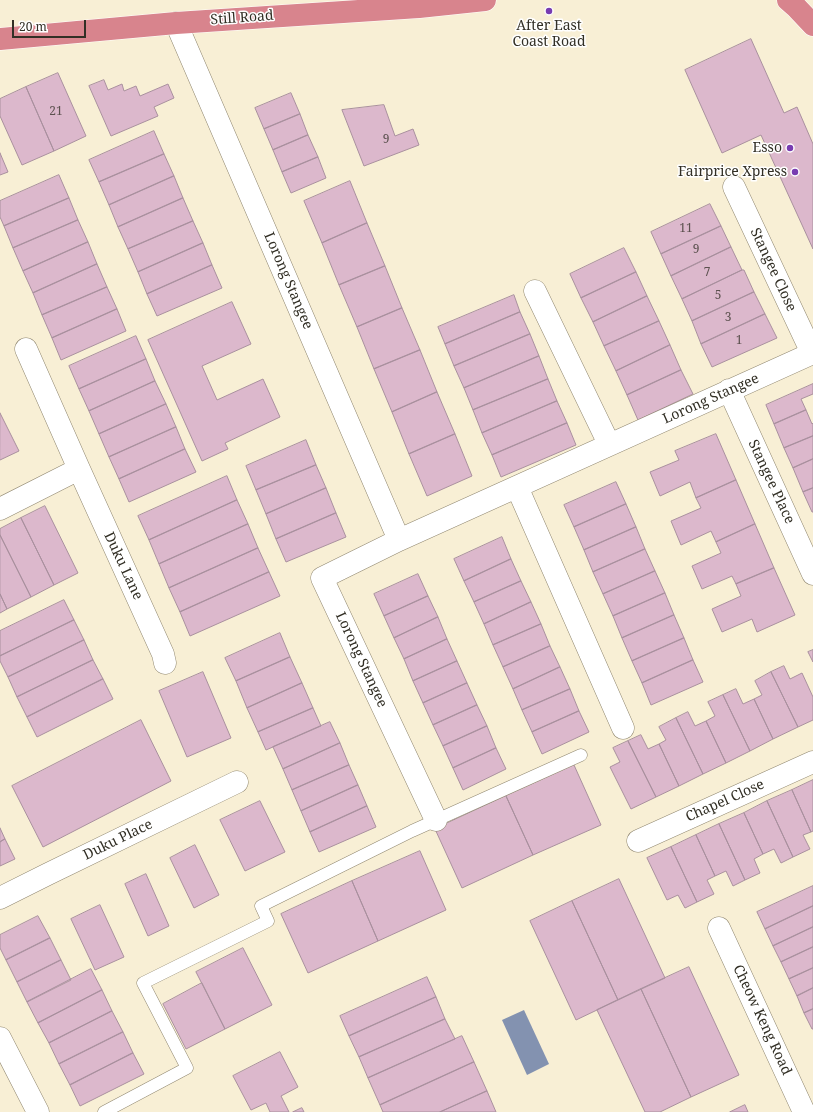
<!DOCTYPE html>
<html>
<head>
<meta charset="utf-8">
<style>
  body { margin:0 }
  #map { position:relative; width:813px; height:1112px; overflow:hidden; background:#f8efd5; font-family:"Noto Serif",serif }
  canvas { display:block }
  .scale { position:absolute; left:12px; top:20px; width:74px; height:18px; box-sizing:border-box; border:2px solid #322f25; border-top:0; padding-left:5px; font-size:12px; line-height:14px; white-space:nowrap; color:#322f25; -webkit-text-stroke:3px #fff; paint-order:stroke }
</style>
</head>
<body>
<div id="map">
<canvas width="813" height="1112"></canvas>
<div class="scale">20 m</div>
</div>
<script>
const ctx = document.querySelector('canvas').getContext('2d');
ctx.lineJoin = 'round';
function fill(path, color) {
  ctx.fillStyle = color;
  ctx.fill(path, 'evenodd');
}
function stroke(path, color, width, dash) {
  ctx.strokeStyle = color;
  ctx.lineWidth = width;
  ctx.lineCap = dash ? 'butt' : 'round';
  ctx.setLineDash(dash || []);
  ctx.stroke(path);
}
function label(font, color, halo, rows, align = 'center') {
  ctx.font = font + ' "Noto Serif",serif';
  ctx.lineWidth = 3;
  ctx.setLineDash([]);
  ctx.textBaseline = 'middle';
  ctx.strokeStyle = halo;
  ctx.fillStyle = color;
  for (const [text, x, y, turn = 0] of rows) {
    ctx.save();
    ctx.translate(x, y);
    ctx.rotate((+turn || 0) * Math.PI / 180);
    ctx.textAlign = isNaN(turn) ? turn : align;
    if (halo) ctx.strokeText(text, 0, 0);
    ctx.fillText(text, 0, 0);
    ctx.restore();
  }
}
const water = new Path2D(`
  M524,1010L549,1064L527,1075L502,1020Z`);
const building = new Path2D(`
  M751,39L784,113L797,107L813,144V249L761,135L722,153L685,70Z
  M58,73L86,136L54,151L26,87Z
  M104,80L108,90L122,84L124,91L136,86L140,96L168,84L174,98L154,107L158,116L111,136L89,86Z
  M26,87L54,151L22,165L0,116V99Z
  M291,93L300,114L264,129L255,108Z
  M384,105L395,136L413,129L419,145L364,166L342,110Z
  M300,114L308,135L273,150L264,129Z
  M154,131L164,154L99,182L89,160Z
  M308,135L318,157L282,172L273,150Z
  M0,153L8,172L0,175Z
  M164,154L174,176L109,205L99,182Z
  M318,157L326,178L291,193L282,172Z
  M59,175L69,198L4,226L0,217V201Z
  M174,176L183,198L118,227L109,205Z
  M350,181L367,223L322,243L304,201Z
  M69,198L78,220L13,248L4,226Z
  M183,198L193,221L128,249L118,227Z
  M710,204L721,226L661,254L651,232Z
  M78,220L88,242L23,271L13,248Z
  M193,221L203,243L138,272L128,249Z
  M367,223L385,266L339,285L322,243Z
  M721,226L731,247L671,276L661,254Z
  M88,242L97,264L33,293L23,271Z
  M203,243L212,265L147,294L138,272Z
  M731,247L742,270L682,299L671,276Z
  M624,248L636,272L581,298L570,274Z
  M97,264L107,287L42,315L33,293Z
  M212,265L222,288L157,316L147,294Z
  M385,266L402,308L357,327L339,285Z
  M742,270H744L754,292L692,321L682,299Z
  M636,272L647,296L593,322L581,298Z
  M107,287L117,309L52,338L42,315Z
  M754,292L765,314L701,344L692,321Z
  M514,295L520,312L445,344L438,327Z
  M647,296L659,321L604,346L593,322Z
  M232,302L251,344L202,366L217,400L263,379L280,417L225,443L228,449L202,461L148,340Z
  M402,308L420,350L374,369L357,327Z
  M117,309L126,331L61,360L52,338Z
  M520,312L530,334L454,366L445,344Z
  M765,314L777,338L712,367L701,344Z
  M659,321L670,345L616,371L604,346Z
  M530,334L539,356L464,388L454,366Z
  M136,336L146,359L79,389L69,366Z
  M670,345L681,370L627,395L616,371Z
  M420,350L437,392L392,412L374,369Z
  M539,356L548,379L473,410L464,388Z
  M146,359L155,381L89,411L79,389Z
  M681,370L693,394L638,420L627,395Z
  M548,379L557,401L482,433L473,410Z
  M155,381L166,404L99,434L89,411Z
  M813,384V394L801,399L806,410L774,424L766,405Z
  M437,392L455,434L409,454L392,412Z
  M557,401L567,423L492,455L482,433Z
  M166,404L176,427L109,457L99,434Z
  M806,410L812,424L813,423V436L784,448L774,424Z
  M0,413L19,451L0,460Z
  M567,423L576,445L501,477L492,455Z
  M176,427L185,449L119,479L109,457Z
  M455,434L472,476L427,496L409,454Z
  M716,434L736,480L696,498L690,482L660,496L650,472L679,460L675,451Z
  M813,436V459L793,468L784,448Z
  M306,440L316,465L256,490L246,466Z
  M185,449L196,472L129,502L119,479Z
  M813,459V488L803,492L793,468Z
  M316,465L326,488L266,514L256,490Z
  M227,476L237,500L149,540L138,516Z
  M736,480L755,524L716,542L711,531L681,545L671,521L701,508L696,498Z
  M616,482L626,504L574,527L564,505Z
  M326,488L336,513L276,539L266,514Z
  M813,488V512H812L803,492Z
  M237,500L248,524L159,564L149,540Z
  M626,504L636,527L584,550L574,527Z
  M45,506L78,573L54,585L21,518Z
  M336,513L346,537L286,562L276,539Z
  M21,518L54,585L31,597L0,535V529Z
  M248,524L258,548L169,588L159,564Z
  M755,524L774,568L736,584L732,576L702,589L692,566L721,553L716,542Z
  M636,527L645,549L593,572L584,550Z
  M0,535L31,597L7,609L0,594Z
  M502,537L511,559L464,581L454,559Z
  M258,548L269,572L180,612L169,588Z
  M645,549L655,571L603,594L593,572Z
  M511,559L521,581L474,602L464,581Z
  M774,568L795,615L757,632L752,619L722,632L712,609L741,596L736,584Z
  M655,571L665,593L613,616L603,594Z
  M269,572L280,596L190,636L180,612Z
  M418,574L428,596L384,616L374,594Z
  M521,581L531,602L484,624L474,602Z
  M665,593L674,615L622,638L613,616Z
  M0,594L7,609L0,613Z
  M428,596L438,617L394,638L384,616Z
  M64,600L74,620L0,656V631Z
  M531,602L541,624L493,645L484,624Z
  M674,615L684,638L632,661L622,638Z
  M438,617L447,639L404,659L394,638Z
  M74,620L84,640L8,677L0,661V656Z
  M541,624L550,646L503,667L493,645Z
  M280,633L290,657L236,681L225,658Z
  M684,638L693,660L642,683L632,661Z
  M447,639L457,661L413,681L404,659Z
  M84,640L93,660L17,697L8,677Z
  M550,646L560,667L513,689L503,667Z
  M813,650V662L808,652Z
  M290,657L302,683L247,708L236,681Z
  M93,660L103,679L27,717L17,697Z
  M693,660L703,682L651,705L642,683Z
  M457,661L467,683L423,703L413,681Z
  M784,666L790,679L802,673L813,697V720L798,727L771,672Z
  M560,667L570,689L522,710L513,689Z
  M203,672L231,738L187,757L159,691Z
  M771,672L798,727L773,739L754,699L762,695L755,681Z
  M103,679L113,699L37,737L27,717Z
  M302,683L313,708L258,732L247,708Z
  M467,683L477,705L433,725L423,703Z
  M570,689L579,711L532,732L522,710Z
  M736,689L743,704L754,699L773,739L750,751L723,695Z
  M723,695L750,751L726,763L706,721L715,716L708,702Z
  M477,705L487,726L443,746L433,725Z
  M313,708L321,726L266,750L258,732Z
  M579,711L589,732L542,754L532,732Z
  M688,712L695,726L706,721L726,763L703,774L676,718Z
  M676,718L703,774L679,786L659,744L666,740L659,727Z
  M141,720L171,781L43,847L12,786Z
  M330,722L340,743L283,769L273,747Z
  M487,726L496,748L453,768L443,746Z
  M641,735L648,749L659,744L679,786L656,797L628,741Z
  M628,741L656,797L631,809L610,767L620,762L613,748Z
  M340,743L349,765L292,790L283,769Z
  M496,748L506,769L463,790L453,768Z
  M349,765L358,785L301,811L292,790Z
  M574,765L601,825L533,855L506,796Z
  M813,780V831L811,832L792,790Z
  M358,785L367,806L310,832L301,811Z
  M792,790L811,832L803,835L810,849L793,857L767,801Z
  M506,796L533,855L462,888L435,829Z
  M260,801L285,852L245,871L220,820Z
  M767,801L793,857L781,863L774,849L763,854L744,813Z
  M367,806L376,827L319,852L310,832Z
  M744,813L763,854L754,859L760,873L745,880L719,824Z
  M719,824L745,880L733,886L726,871L715,876L696,835Z
  M0,828L5,839L0,842Z
  M696,835L715,876L707,880L714,894L697,902L671,847Z
  M5,839L15,859L0,866V842Z
  M195,845L219,895L194,908L170,858Z
  M671,847L697,902L685,908L678,895L667,900L647,858Z
  M420,851L446,910L378,941L352,881Z
  M146,874L169,926L148,936L125,884Z
  M619,879L665,978L618,1000L572,901Z
  M352,881L378,941L308,973L281,914Z
  M813,886V906L765,929L757,912Z
  M572,901L618,1000L576,1020L530,921Z
  M100,905L124,957L95,970L71,919Z
  M813,906V927L773,946L765,929Z
  M38,916L50,938L6,960L0,948V935Z
  M813,927V947L781,962L773,946Z
  M50,938L61,960L17,982L6,960Z
  M813,947V968L789,979L781,962Z
  M243,948L272,1005L225,1029L196,972Z
  M61,960L71,980L27,1002L17,982Z
  M689,967L739,1075L691,1097L641,989Z
  M813,968V988L797,996L789,979Z
  M91,969L102,990L38,1023L27,1002Z
  M427,977L436,997L349,1036L340,1016Z
  M202,983L225,1029L186,1049L163,1004Z
  M813,988V1009L804,1013L797,996Z
  M641,989L691,1097L660,1112H645L597,1010Z
  M102,990L112,1011L49,1043L38,1023Z
  M436,997L445,1019L359,1057L349,1036Z
  M813,1009V1029H812L804,1013Z
  M112,1011L123,1032L59,1064L49,1043Z
  M445,1019L455,1039L368,1078L359,1057Z
  M123,1032L133,1053L70,1085L59,1064Z
  M462,1036L474,1062L380,1105L368,1078Z
  M280,1052L298,1087L281,1096L289,1112H270L266,1103L251,1110L233,1076Z
  M133,1053L144,1074L80,1106L70,1085Z
  M474,1062L487,1091L440,1112H383L380,1105Z
  M487,1091L496,1112H440Z
  M745,1105L748,1112H730Z
  M302,1108L304,1112H293Z`);
const lane = new Path2D(`
  M104,1112L187,1068L143,983L268,921L261,906L412,831L581,755`);
const street = new Path2D(`
  M176,23L399,540
  M734,187L812,353
  M535,291L609,444
  M26,349L79,469L163,654L165,663
  M729,390L813,574
  M517,487L623,728
  M0,509L79,469
  M436,820L322,578L399,540L813,353
  M638,841L813,762
  M0,898L48,874L237,782
  M719,928L804,1112
  M0,1038L38,1112`);
const highway = new Path2D(`
  M788,0L796,7L813,25
  M0,39L176,23L419,7L485,0`);
const markers = [
  [549,11,4,"#783cb1"],
  [790,148,4,"#783cb1"],
  [795,172,4,"#783cb1"]
];
const numberNames = [
  ["21",56,112],
  ["9",386,140],
  ["11",686,229],
  ["9",696,250],
  ["7",707,273],
  ["5",718,296],
  ["3",728,318],
  ["1",739,341]
];
const streetNames = [
  ["Still Road",242,18,-4],
  ["Stangee Close",773,270,65],
  ["Lorong Stangee",288,281,67],
  ["Lorong Stangee",711,399,-24],
  ["Stangee Place",771,482,65],
  ["Duku Lane",123,566,65],
  ["Lorong Stangee",361,660,65],
  ["Chapel Close",725,801,-24],
  ["Duku Place",118,840,-26],
  ["Cheow Keng Road",762,1020,65]
];
const poiNames = [
  ["After East",549,26,"center"],
  ["Coast Road",549,42,"center"],
  ["Esso",782,148],
  ["Fairprice Xpress",787,172]
];
fill(water, '#8392b0');
fill(building, '#dcb8cc');
stroke(building, '#a9909e', 1);
stroke(lane, '#908770', 13);
stroke(street, '#908770', 23);
stroke(highway, '#fff', 23);
stroke(lane, '#fff', 12);
stroke(street, '#fff', 22);
stroke(highway, '#d8848d', 22);
for (const [x, y, r, color] of markers) {
  const dot = new Path2D();
  dot.arc(x, y, r, 0, 2 * Math.PI);
  ctx.fillStyle = color;
  ctx.fill(dot);
  stroke(dot, '#fff', 1.5);
}
label('12px', '#5c514f', null, numberNames);
label('14px', '#322f25', '#fff', streetNames);
label('14px', '#322f25', '#fff', poiNames, 'right');
</script>
</body>
</html>
